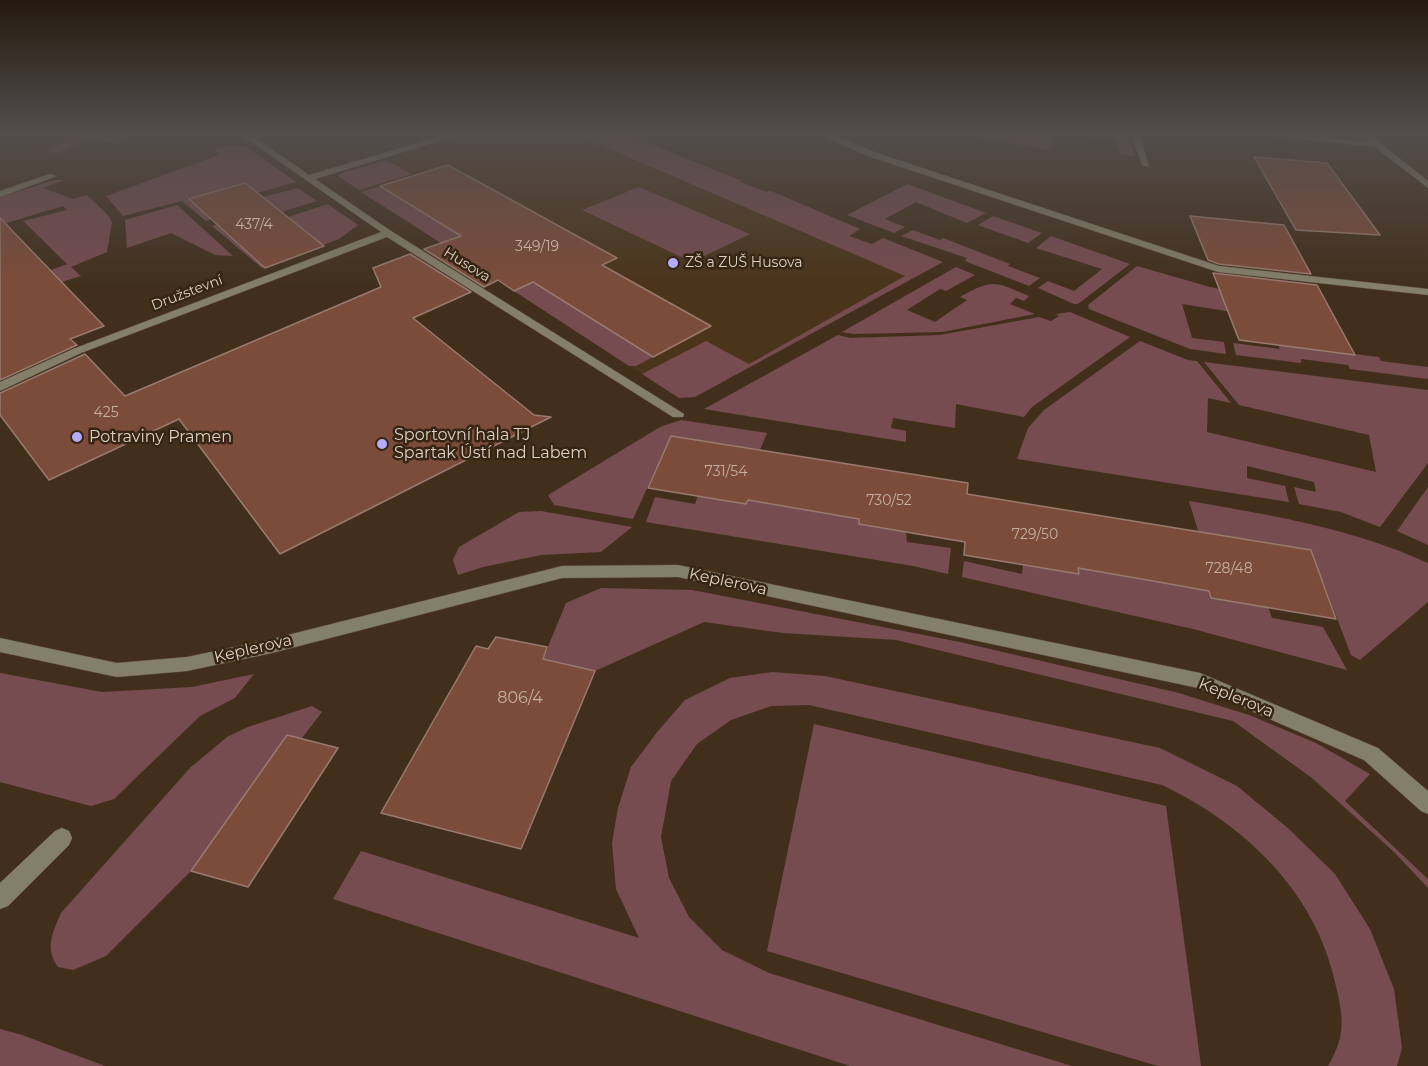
<!DOCTYPE html>
<html>
<head>
<meta charset="utf-8">
<style>
  body { margin:0 }
  canvas { display:block; background:#412f1c }
</style>
</head>
<body>
<canvas width="1428" height="1066"></canvas>
<script>
const ctx = document.querySelector('canvas').getContext('2d');
ctx.lineJoin = 'round';
function fill(path, color) {
  ctx.fillStyle = color;
  ctx.fill(path, 'evenodd');
}
function stroke(path, color, width, dash) {
  ctx.strokeStyle = color;
  ctx.lineWidth = width;
  ctx.lineCap = dash ? 'butt' : 'round';
  ctx.setLineDash(dash || []);
  ctx.stroke(path);
}
function label(font, color, halo, rows, align = 'center') {
  ctx.font = font + ' Montserrat,sans-serif';
  ctx.lineWidth = 5;
  ctx.setLineDash([]);
  ctx.textBaseline = 'middle';
  ctx.strokeStyle = halo;
  ctx.fillStyle = color;
  for (const [text, x, y, turn = 0] of rows) {
    ctx.save();
    ctx.translate(x, y);
    ctx.rotate((+turn || 0) * Math.PI / 180);
    ctx.textAlign = isNaN(turn) ? turn : align;
    if (halo) ctx.strokeText(text, 0, 0);
    ctx.fillText(text, 0, 0);
    ctx.restore();
  }
}
const built = new Path2D(`
  M471,135H577L906,276L749,364L679,398L338,176L341,173Z`);
const green = new Path2D(`
  M79,135H132L116,143L87,140L59,153L44,151Z
  M577,135H628L742,181L740,182L766,192L771,191L860,229L849,236L872,244L883,238L943,262L695,397L679,398L642,374L706,341L749,364L905,276Z
  M987,135H1050L1052,150L981,138Z
  M1079,135H1128L1135,156L1121,155L1116,140Z
  M233,146L247,147L296,182L257,193L245,183L190,198L212,219L206,221L182,201L123,216L106,196L219,155L214,149Z
  M386,160L412,174L359,190L338,176L341,173Z
  M55,180H64L43,188L73,199L87,195L108,215L112,222L107,252L71,267L81,276L62,282L51,270L67,264L23,221L67,210L63,206L0,225V197Z
  M907,184L986,213L967,223L916,202L885,219L905,227L894,233L847,215Z
  M381,186L459,234L458,237L441,243L361,192Z
  M639,187L750,234L692,262L582,210Z
  M298,188L317,201L281,212L263,197Z
  M328,204L358,225L339,239L262,268L212,226L217,224L300,228L288,217Z
  M177,205L233,256L215,255L171,233L127,248L125,220Z
  M993,216L1042,233L1028,243L978,225Z
  M913,230L940,240L943,238L1010,264L1008,266L1040,278L1029,286L965,261L967,258L901,236Z
  M1051,236L1130,264L1078,304H1074L1038,288L1048,281L1074,291L1102,269L1036,248Z
  M1137,266L1210,287L1249,295L1264,317L1182,304L1192,338L1224,342L1226,354L1190,349L1089,309L1088,305Z
  M956,267L975,275L946,291L940,289L907,310L935,322L967,300L960,297C994,278 995,282 1029,296L1024,301L1016,298L1010,304L1035,314L942,332L854,334L842,332Z
  M531,283L536,284L653,357L636,366H629L514,291Z
  M1070,312L1130,337L1032,407L1024,417L956,404L955,428L893,418L891,428L906,431V442L704,409L838,335L850,338L940,335L1039,317L1051,321L1059,316L1056,314Z
  M1140,341L1188,360L1197,361L1231,403L1208,398L1207,432L1376,472L1369,435L1239,405L1204,362L1428,390V463L1380,527L1341,512L1299,504L1294,487L1316,492L1314,482L1247,466V478L1285,486L1289,502L1017,459L1028,428L1044,410Z
  M1233,343L1280,349L1278,345L1379,357L1381,361L1428,367V379L1350,369L1348,365L1301,359V363L1236,355Z
  M681,420L767,433L760,450L671,436L633,519L554,505L548,495L660,427Z
  M1428,487V545L1397,531Z
  M698,496L746,504L748,498L859,518L906,532L907,542L951,548L948,574L913,566L646,522L655,497L695,504Z
  M1189,501C1271,515 1351,528 1428,563V602L1360,660L1351,655L1311,550L1251,540L1200,537Z
  M541,511L632,527L601,552L541,555L483,567L458,575L453,560L459,547L519,512Z
  M964,561L1022,574L1023,565L1078,574V568L1209,591L1268,607L1272,618L1323,627L1347,670L1193,629L962,577Z
  M601,588L692,590L960,642L1179,693L1249,715L1316,743L1370,774L1345,801L1428,879V888L1395,853L1312,778L1233,721L896,640L783,633L704,622L595,671L543,659L566,603Z
  M772,672L825,676L1160,748L1237,786L1289,829L1335,874L1370,929L1394,989L1402,1048L1397,1066H1328C1347,1034 1343,1016 1335,982C1315,891 1244,824 1162,785L809,705L771,706L731,720L697,744L671,781L661,837L669,878L689,917L722,950L769,973L1072,1066H850L333,899L361,851L639,938L616,889L612,843L618,808L631,767L658,731L685,700L730,678Z
  M0,673L102,692L192,687L254,674L235,698L200,716L114,799L91,806L0,782Z
  M312,706L322,712L302,738L287,736L191,871L106,956L73,970L58,967C44,948 53,932 61,913L190,768L227,737L248,727Z
  M814,724L1166,806L1201,1066H1158L767,951Z
  M0,1029L22,1035L105,1066H0Z`);
const building = new Path2D(`
  M1254,157L1327,163L1380,235L1296,230Z
  M448,165L617,258L602,265L711,326L653,357L533,282L514,291L498,280L484,287L424,249L461,236L380,186Z
  M245,183L324,246L265,268L189,199Z
  M1190,216L1284,225L1311,274L1219,264L1208,260Z
  M0,218L104,326L70,339L77,345L0,380Z
  M410,254L471,292L413,318L534,415L551,417L280,554L179,419L49,480L0,415V393L85,354L125,396L381,287L373,268Z
  M1213,273L1317,285L1355,355L1239,340Z
  M671,436L968,483L967,494L1311,550L1336,619L1211,598L1209,591L1153,581L1078,568L1079,574L964,555L965,542L859,524V519L748,500L746,504L648,488Z
  M496,637L547,647L543,659L595,671L521,849L381,813L476,646L488,649Z
  M287,735L338,748L248,887L191,871Z`);
const minor = new Path2D(`
  M241,135H251L309,175L445,135H459L315,179L391,231L684,414L683,417H673L387,237L81,353L0,391V382L73,349L381,232Z
  M820,135H832L880,154L1219,266L1428,289V295L1218,272L874,158Z
  M1132,135H1140L1149,167L1142,165Z
  M1266,135H1300L1368,142V138H1374L1428,181V188L1375,147Z
  M50,174L57,176L0,197V191Z
  M678,565L1200,673L1378,748L1428,791V814L1421,811L1364,760L1198,688L678,577L562,578L272,653L187,671L117,677L0,652V638L117,663L187,657L272,639L562,566Z
  M62,828L69,831L72,838L69,845L8,906L0,909V883L55,831Z`);
const markers = [
  [673,263,6,"#b6abf8"],
  [77,437,6,"#b6abf8"],
  [382,444,6,"#b6abf8"]
];
const numberNames = [
  ["437/4",254,225],
  ["349/19",537,247],
  ["425",106,413],
  ["731/54",726,472],
  ["730/52",889,501],
  ["729/50",1035,535],
  ["728/48",1229,569]
];
const farPoinames = [
  ["ZŠ a ZUŠ Husova",685,263]
];
const farStreetnames = [
  ["Husova",467,265,32],
  ["Družstevní",187,293,-21]
];
const poiNames = [
  ["Sportovní hala TJ",394,435],
  ["Spartak Ústí nad Labem",394,453],
  ["Potraviny Pramen",89,437]
];
const streetNames = [
  ["Keplerova",728,582,12],
  ["Keplerova",253,649,-13],
  ["Keplerova",1236,698,22]
];
const nearNumbernames = [
  ["806/4",520,698]
];
fill(built, '#4a341a');
fill(green, '#764c50');
fill(building, '#7c4c3a');
stroke(building, '#987a6f', 1.5);
stroke(minor, '#5d4c3a', 1);
fill(minor, '#847f69');
const sky = ctx.createLinearGradient(0, 0, 0, 285);
sky.addColorStop(0, '#241a0f');
sky.addColorStop(0.47, '#544d4b');
sky.addColorStop(1, '#544d4b00');
ctx.fillStyle = sky;
ctx.fillRect(0, 0, 1428, 285);
for (const [x, y, r, color] of markers) {
  const dot = new Path2D();
  dot.arc(x, y, r, 0, 2 * Math.PI);
  ctx.fillStyle = color;
  ctx.fill(dot);
  stroke(dot, '#362512', 2);
}
label('14px', '#c4afa2', null, numberNames);
label('14px', '#dcd0c5', '#362512', farPoinames, 'left');
label('14px', '#dcd0c5', '#362512', farStreetnames);
label('16px', '#dcd0c5', '#362512', poiNames, 'left');
label('16px', '#dcd0c5', '#362512', streetNames);
label('16px', '#c4afa2', null, nearNumbernames);
</script>
</body>
</html>
